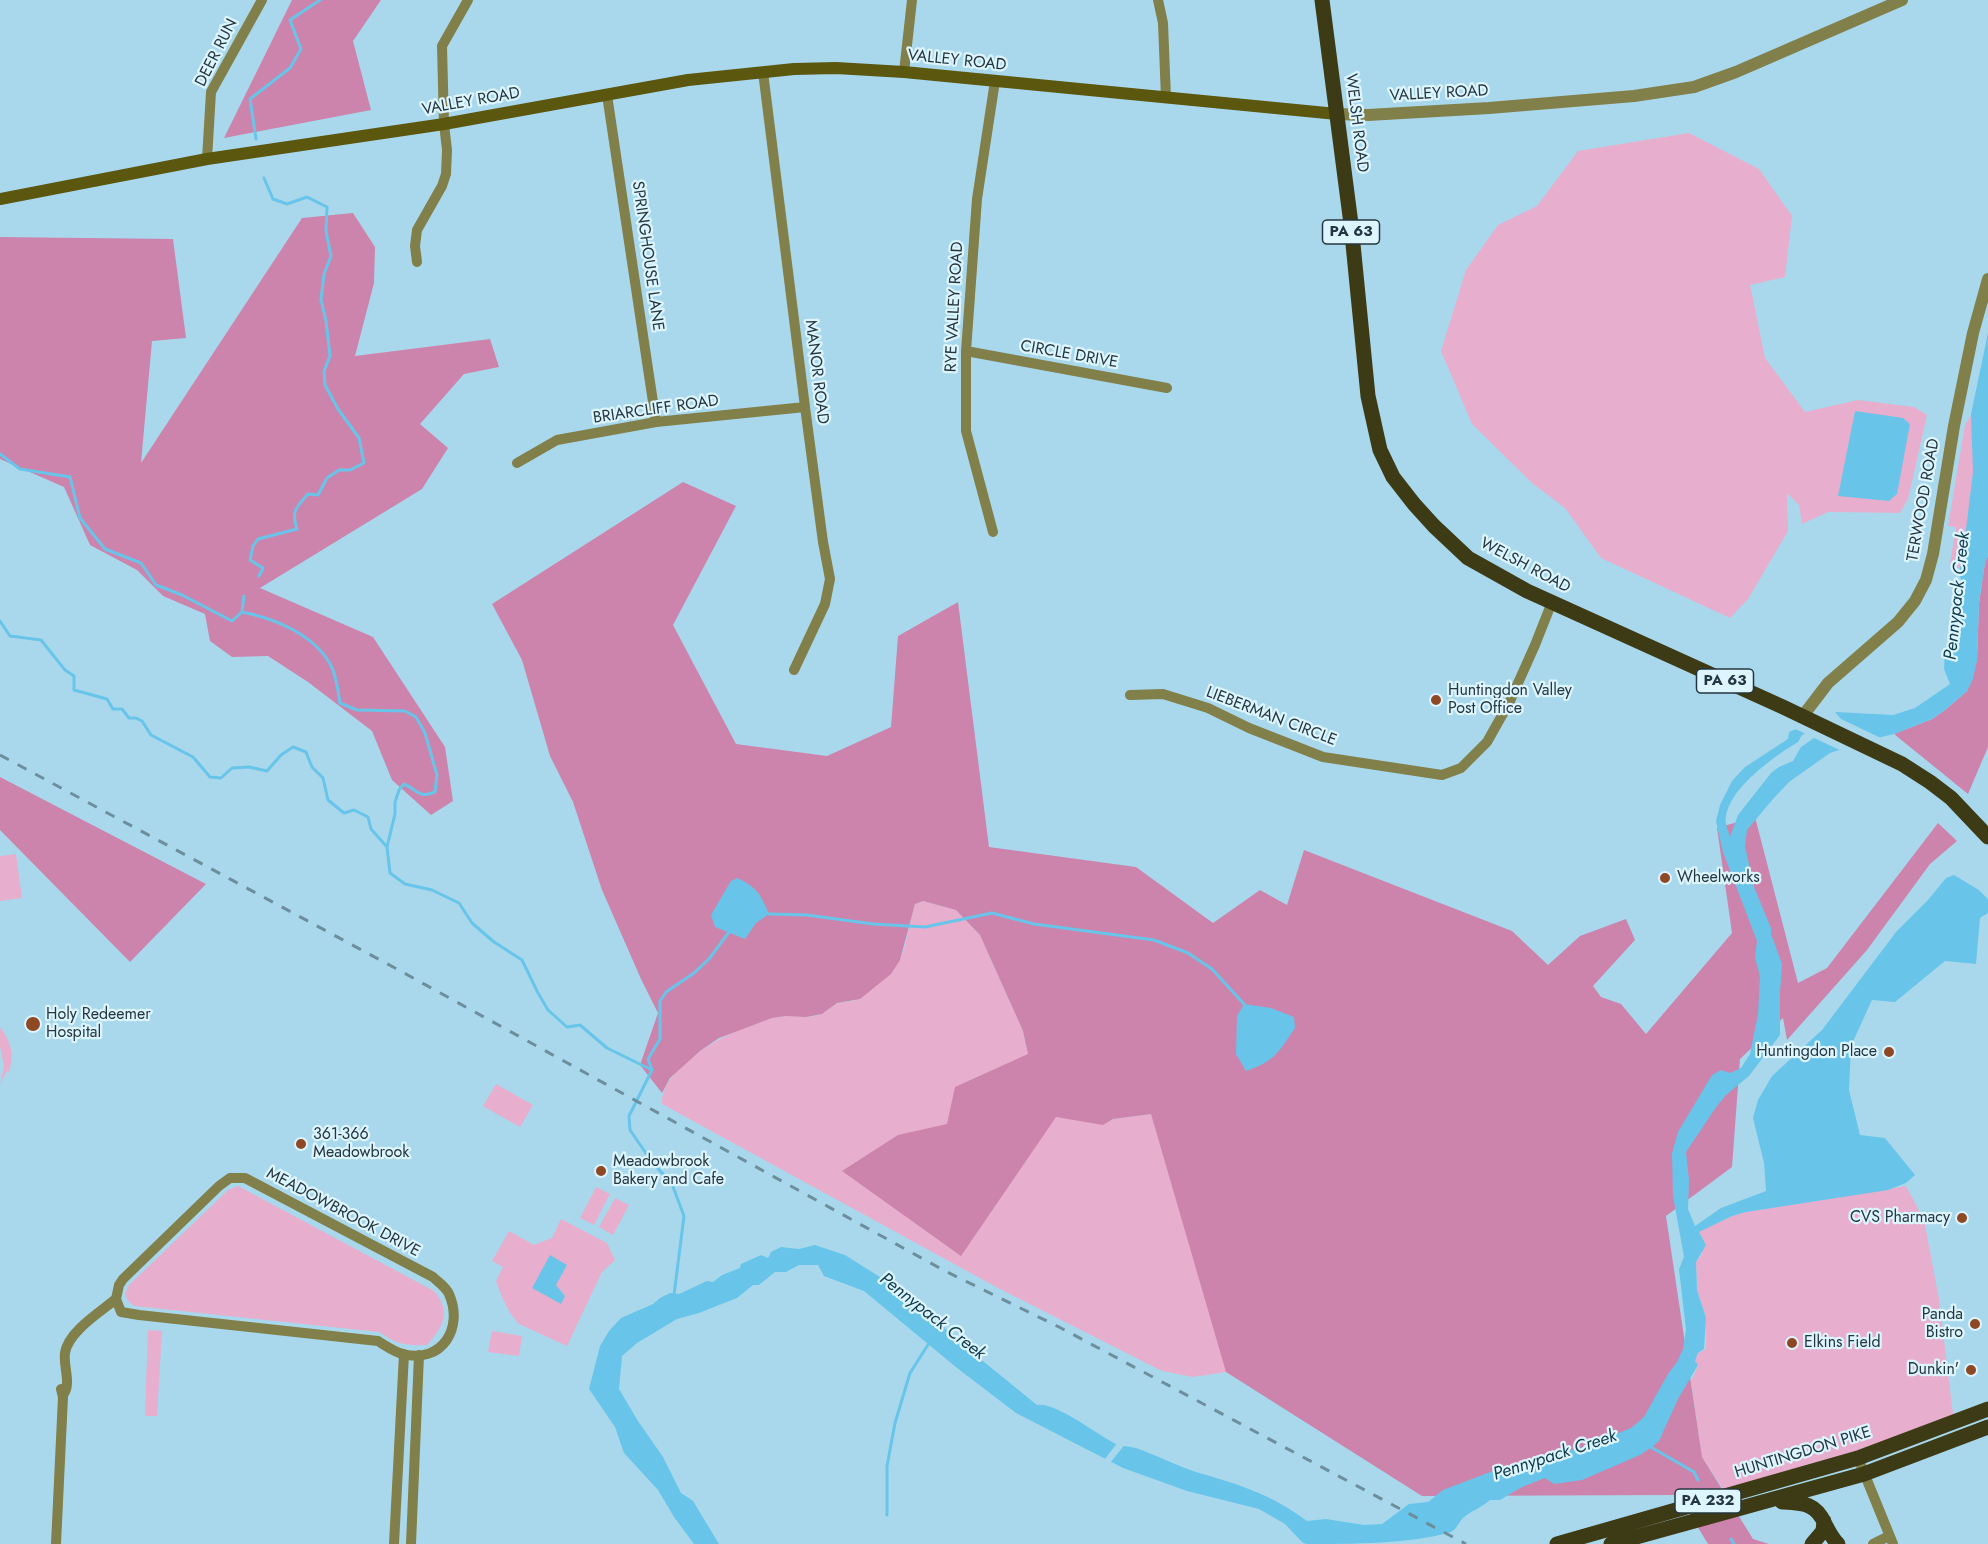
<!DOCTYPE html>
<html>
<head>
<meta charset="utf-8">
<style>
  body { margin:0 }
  canvas { display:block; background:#a9d8ec }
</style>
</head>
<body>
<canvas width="1988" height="1544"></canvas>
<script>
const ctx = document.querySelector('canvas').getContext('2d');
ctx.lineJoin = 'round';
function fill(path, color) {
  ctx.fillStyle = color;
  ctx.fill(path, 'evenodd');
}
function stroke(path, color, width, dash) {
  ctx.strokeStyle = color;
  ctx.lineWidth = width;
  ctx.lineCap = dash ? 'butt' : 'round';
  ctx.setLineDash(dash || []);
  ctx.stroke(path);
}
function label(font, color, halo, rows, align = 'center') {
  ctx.font = font + ' Jost,sans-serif';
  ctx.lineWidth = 4.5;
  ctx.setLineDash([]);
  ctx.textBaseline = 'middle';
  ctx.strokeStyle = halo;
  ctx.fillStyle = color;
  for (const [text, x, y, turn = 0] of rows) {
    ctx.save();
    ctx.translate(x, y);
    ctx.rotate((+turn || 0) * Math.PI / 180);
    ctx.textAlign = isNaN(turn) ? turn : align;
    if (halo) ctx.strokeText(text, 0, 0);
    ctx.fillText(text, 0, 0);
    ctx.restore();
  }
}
const green = new Path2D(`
  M1689,133L1759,169L1792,216L1785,277L1750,285L1765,358L1805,412L1858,400L1914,407L1927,415L1908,499L1900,513L1828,512L1802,524L1799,505L1787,493L1788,531L1748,599L1730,618L1601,558L1565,508L1532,483L1472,424L1441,351L1466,270L1498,225L1537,206L1578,151Z
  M1988,388V586L1950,563L1956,527L1948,526L1965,425Z
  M16,854L22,898L0,901V856Z
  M923,901L956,910L980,935L1023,1031L1028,1054L1103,1125L1113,1119L1151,1114L1274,1314L1226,1372L1193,1377L1162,1371L998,1288L662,1104C661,1062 748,1019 785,1016C797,1015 809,1019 821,1014C827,1012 831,1007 836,1004C843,1001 852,1002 859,999C864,997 895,967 899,961C905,952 911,917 915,904Z
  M0,1027C11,1042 15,1054 9,1072L7,1071L0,1084L4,1066L0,1047Z
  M496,1084L533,1105L520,1127L483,1106Z
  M238,1186L434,1291C452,1312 443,1327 427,1345C405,1346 397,1344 379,1332L134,1306L128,1301L125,1294L129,1285L228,1190Z
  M1906,1186L1924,1220L1939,1299L1954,1422L1727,1495L1702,1457L1691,1381L1698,1366L1695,1361L1698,1353L1706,1349V1318L1697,1290L1696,1262L1702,1254L1698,1232L1732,1216L1746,1212Z
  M596,1187L610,1194L594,1225L580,1218Z
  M615,1198L629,1205L613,1235L599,1227Z
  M561,1219L607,1243L615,1260L602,1272L567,1346L519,1324C507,1312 502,1297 496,1281L503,1267L492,1261L509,1231L534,1245L552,1238Z
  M148,1330L162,1331L157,1416H145Z
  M492,1331L522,1336L519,1356L488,1352Z`);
const forest = new Path2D(`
  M292,0H381L353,41L371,110L224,138Z
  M353,213L375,247L374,283L355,356L490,339L499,367L464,374L420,424L448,448L422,489L260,588L373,637L445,747L453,801L431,815L392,780L372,731L308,682L268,656L232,657L210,641L205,614L163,596L137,570L90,545L64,487L0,459V237L173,239L186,338L152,341L141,463L302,218Z
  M683,482L736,506L673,625L736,744L827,756L891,727L898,636L958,602L989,847L1136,867L1213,923L1260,890L1287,905L1304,850L1512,931L1548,965L1580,936L1626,919L1635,940L1593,986L1601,997L1621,1004L1646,1034L1732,933L1717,828L1755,817L1798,983L1827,968L1938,823L1957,841L1930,864L1867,950L1787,1040L1783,1018L1740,1059L1732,1167L1666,1216L1702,1457L1753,1539L1769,1544H1708L1678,1495L1422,1496L1226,1372L1151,1114L1113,1119L1103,1125L1056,1117L961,1256L842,1171L898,1135L947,1124L955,1087L1028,1054L1023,1031L980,935L956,910L923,901L915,904L900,960L891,974L860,999L837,1003L822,1014L806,1017L786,1016L772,1018L719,1038L700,1051L670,1078L662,1093L640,1065L658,1013L641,979L602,890L573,802L550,756L522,660L492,604Z
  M1988,556V747L1968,794L1894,734L1932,719L1945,710L1967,691L1977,660L1979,603L1985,563Z
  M0,777L206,884L130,962L0,830Z`);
const water = new Path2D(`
  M1988,333V556L1985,563L1979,603L1977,660L1973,679L1967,691L1945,710L1932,719L1894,734L1873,739L1830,753L1789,782L1773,799L1747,830L1745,846L1754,887L1771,928V934L1782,964L1780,992V1035L1749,1076L1726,1095L1717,1106L1686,1152L1689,1180L1688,1209L1695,1226L1721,1208L1766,1191L1764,1163L1753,1118L1758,1100L1772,1076L1822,1030L1896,932L1928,900L1946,878L1954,875L1979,890L1988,899V913L1980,918L1976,964L1945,961L1895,1002L1872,1000L1851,1046L1849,1090L1860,1135L1885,1138L1915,1175L1906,1183L1888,1190L1746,1212L1732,1216L1699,1232L1706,1245L1696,1262L1697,1290L1706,1318L1704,1349L1698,1353L1695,1361L1698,1365L1678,1399L1659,1441L1652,1447L1640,1455L1582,1480L1554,1484L1545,1478L1522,1487L1500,1500H1490C1481,1508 1471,1511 1463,1518C1458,1523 1457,1529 1451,1532C1412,1544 1350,1544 1307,1544L1303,1543L1285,1524L1259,1509L1187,1491L1123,1468L1016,1413L957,1368L864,1291L824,1276L818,1265H799L786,1272H775L759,1285H753L737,1298L699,1313L677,1319L637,1343L622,1356L619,1389L638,1421L663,1457L681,1493L693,1501L719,1544H694L674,1517L658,1490L624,1453L615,1427L589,1389L600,1346L609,1331L621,1318L653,1304L660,1298L670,1293L679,1294L707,1281L713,1282L722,1275L740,1268L741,1264L761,1255L768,1258L771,1252L781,1247L799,1249L815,1245L845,1255L907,1294L962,1344L1037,1405C1056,1402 1096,1434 1114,1443C1120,1447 1129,1446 1136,1448C1156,1455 1175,1465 1196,1472C1238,1484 1271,1494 1307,1521L1326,1519L1364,1525L1382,1524L1409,1504L1428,1502L1443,1490L1506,1466L1587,1446L1631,1428L1644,1417L1668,1374L1677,1362L1683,1349L1686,1330L1679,1269L1684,1257L1673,1196L1672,1153L1678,1132L1712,1075L1721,1070L1730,1073L1741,1068L1750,1054L1758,1014L1760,976L1755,958L1757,941L1723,852L1716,821L1720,805L1732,781L1745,767L1788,739L1789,732L1836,712L1893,715L1915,708L1950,684L1944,669L1945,650L1954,630L1965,589L1959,574L1965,538L1973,472L1971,414ZM1832,718L1837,722L1801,747L1793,761L1779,767L1771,773L1738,815L1730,837C1729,833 1727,828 1726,824C1722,792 1775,756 1798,742L1802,735Z
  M1855,411L1903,418L1910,424L1897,494L1889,501L1838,496Z
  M737,878C757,887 761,895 769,914L756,923L745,939L715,927L711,915L731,881Z
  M1244,1004L1271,1008L1294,1017L1295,1028C1279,1052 1274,1062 1246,1071L1236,1054L1237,1016Z
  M550,1255L567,1265L556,1285L565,1296L561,1304L532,1288Z`);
const pier = new Path2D(`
  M1833,710L1841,719L1883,739L1844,752L1812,737L1832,722L1808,735L1795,729Z
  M1118,1442L1126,1443L1110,1463L1104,1460Z`);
const stream = new Path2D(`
  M256,139L250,99L290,68L301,49L290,20L320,0
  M0,454L20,469L70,477L80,518L105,549L141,563L156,585L182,595L232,621L242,612
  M259,576L263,568L250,560L253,546L258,539L297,529C291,510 296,508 308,494L318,495L327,478L339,470H350L364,463L359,438L338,409L325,385L324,371L330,356L326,321L321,300L324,274L331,256L326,231L327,207L307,197L287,204L273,199L264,178
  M242,612C274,618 312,634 329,662C336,673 338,690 340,703L357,710L405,711L416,717L425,733L437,775L435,792C418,799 418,790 404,784L399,790L395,802V814L387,847L390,873L405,884L432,890L459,903L472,923L494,942L522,960L538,993L548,1010L567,1027L580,1025L607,1048L652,1070
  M242,612L244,596
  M0,621L10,636L41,640L65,670L74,676V690L107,699L113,709H122L129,718H136L142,721L151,735L193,757L210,777L221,778L232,768L249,767L267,771L281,755L293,747L306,752L312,767L323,778L328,800L344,813L354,810L368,817L371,829L387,847
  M769,914L807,915L873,924L925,927L992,913L1034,924L1154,940L1188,953L1212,969L1244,1004
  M652,1070L629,1116L630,1130L652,1162L672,1184L684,1216L674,1295
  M652,1070L648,1059L660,1039V1001L666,992L694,973L709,959L729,932
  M1649,1446L1694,1472L1698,1480
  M887,1515V1466L895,1423L910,1373L931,1340
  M1731,1539L1734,1544`);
const minor = new Path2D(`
  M1158,0L1163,23L1166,98
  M763,72L805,407L823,542L830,579L825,604L794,670
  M904,72L912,0
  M607,95L656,422
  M207,159L211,92L262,0
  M417,262L415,246L417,230L442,186L446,174L447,150L444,124L442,46L468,0
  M966,351L1167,388
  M517,463L557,440L656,422L805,407
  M993,532L966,431V351L977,199L995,81
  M1130,695L1163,694L1208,708L1249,728L1323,757L1442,775L1461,768L1487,742L1510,701L1535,645L1552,602
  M63,1395C72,1384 63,1367 65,1353C68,1332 100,1312 116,1299L119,1285L123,1279L219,1186L230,1178H245L433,1277C438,1282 446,1287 449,1294C464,1328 442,1364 403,1354C394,1352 386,1346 378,1341L139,1315L121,1312L116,1299
  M1858,1458L1893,1544
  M56,1544L63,1397L61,1389
  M394,1544L404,1354
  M411,1544L419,1355
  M1873,1544L1889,1536`);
const tertiary = new Path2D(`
  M1337,114L1368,115L1489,108L1634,96L1694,87L1736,72L1902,0
  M1802,717L1828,683L1898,622L1915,601L1926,580L1933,554L1954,426L1973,333L1988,279`);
const secondary = new Path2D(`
  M0,199L207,159L444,124L688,80L794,69L836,68L904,72L1337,114`);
const primary = new Path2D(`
  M1322,0L1351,224L1368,396L1380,450L1393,477L1414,504L1434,526L1468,558L1527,591L1783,707L1902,764L1930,782L1951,798L1988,837
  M1782,1502C1803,1503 1816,1503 1825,1524C1829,1532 1832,1538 1838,1544
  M1557,1544L1858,1458L1988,1409
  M1611,1544L1864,1474L1988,1427
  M1812,1544L1823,1531L1824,1521`);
const rail = new Path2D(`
  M0,755L395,968L945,1271L1059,1327L1466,1544`);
const markers = [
  [1436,700,6,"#8f4824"],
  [1665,878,6,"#8f4824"],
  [33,1024,8,"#8f4824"],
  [1889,1052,6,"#8f4824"],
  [301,1144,6,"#8f4824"],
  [601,1171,6,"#8f4824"],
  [1962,1218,6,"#8f4824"],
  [1975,1324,6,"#8f4824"],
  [1792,1343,6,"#8f4824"],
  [1971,1370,6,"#8f4824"]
];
const shields = [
  [1351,232,57],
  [1725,681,57],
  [1708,1501,66]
];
const shieldNames = [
  ["PA 63",1351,232],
  ["PA 63",1725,681],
  ["PA 232",1708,1501]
];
const streetNames = [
  ["DEER RUN",217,53,-63],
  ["VALLEY ROAD",957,61,6],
  ["VALLEY ROAD",1439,94,-3],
  ["VALLEY ROAD",471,102,-10],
  ["WELSH ROAD",1356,123,83],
  ["SPRINGHOUSE LANE",647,256,82],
  ["RYE VALLEY ROAD",955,307,-87],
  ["CIRCLE DRIVE",1069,355,10],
  ["MANOR ROAD",816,372,83],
  ["BRIARCLIFF ROAD",656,410,-8],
  ["TERWOOD ROAD",1924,500,-80],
  ["WELSH ROAD",1525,566,28],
  ["LIEBERMAN CIRCLE",1271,717,21],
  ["MEADOWBROOK DRIVE",343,1213,28],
  ["HUNTINGDON PIKE",1803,1453,-17]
];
const poiNames = [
  ["Huntingdon Valley",1448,691],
  ["Post Office",1448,709],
  ["Wheelworks",1677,878],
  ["Holy Redeemer",46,1015],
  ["Hospital",46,1033],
  ["Huntingdon Place",1877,1052,"right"],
  ["361-366",313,1135],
  ["Meadowbrook",313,1153],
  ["Meadowbrook",613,1162],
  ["Bakery and Cafe",613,1180],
  ["CVS Pharmacy",1950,1218,"right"],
  ["Panda",1963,1315,"right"],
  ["Bistro",1963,1333,"right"],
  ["Elkins Field",1804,1343],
  ["Dunkin'",1959,1370,"right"]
];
const waterNames = [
  ["Pennypack Creek",1958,596,-84],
  ["Pennypack Creek",932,1317,38],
  ["Pennypack Creek",1555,1456,-18]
];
fill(green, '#e7afcd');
fill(forest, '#cc84ac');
fill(water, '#68c5e9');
fill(pier, '#a9d8ec');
stroke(stream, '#68c5e9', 3);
stroke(minor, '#817f4a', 10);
stroke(tertiary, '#817f4a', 12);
stroke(secondary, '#5b570f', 12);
stroke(primary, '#3d3b16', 15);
stroke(rail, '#6c8e9d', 3, [10, 10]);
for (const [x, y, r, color] of markers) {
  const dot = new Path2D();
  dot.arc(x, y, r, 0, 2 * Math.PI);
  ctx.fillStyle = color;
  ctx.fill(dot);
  stroke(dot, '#ddf5ff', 2);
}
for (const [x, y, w] of shields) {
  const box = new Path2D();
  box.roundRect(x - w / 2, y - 12, w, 24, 4.5);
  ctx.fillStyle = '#ddf5ff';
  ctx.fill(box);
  stroke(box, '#24373f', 1.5);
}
label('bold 15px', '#24373f', null, shieldNames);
label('16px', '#24373f', '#ddf5ff', streetNames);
label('16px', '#24373f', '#ddf5ff', poiNames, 'left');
label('italic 18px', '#103b4a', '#ddf5ff', waterNames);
</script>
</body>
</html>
